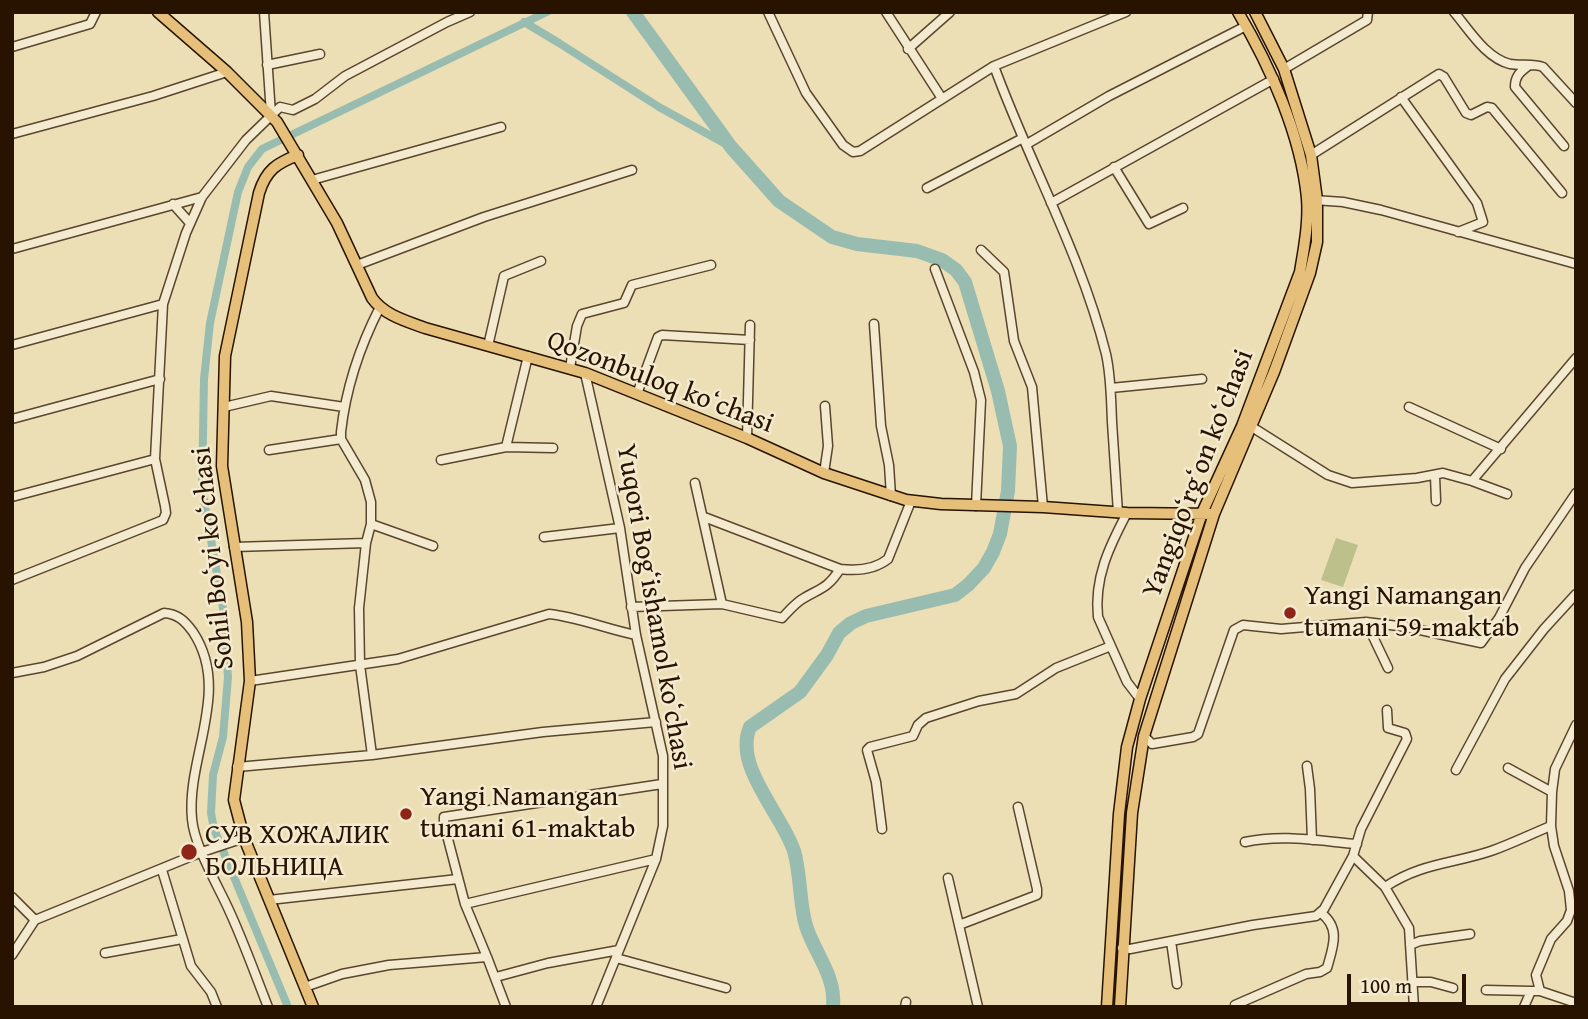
<!DOCTYPE html>
<html>
<head>
<meta charset="utf-8">
<style>
  body { margin:0 }
  #map { position:relative; width:1588px; height:1019px; overflow:hidden; background:#ecdfb5; font-family:"Gentium Book Plus",serif }
  canvas { display:block }
  .frame { position:absolute; inset:0; border:14px solid #281300; pointer-events:none }
  .scale { position:absolute; left:1347px; top:974px; width:119px; height:32px; box-sizing:border-box; border:4px solid #281300; border-top:0; padding-left:9px; font-size:21px; line-height:24px; white-space:nowrap; color:#281300; -webkit-text-stroke:5px #f3eacf; paint-order:stroke }
</style>
</head>
<body>
<div id="map">
<canvas width="1588" height="1019"></canvas>
<div class="frame"></div>
<div class="scale">100 m</div>
</div>
<script>
const ctx = document.querySelector('canvas').getContext('2d');
ctx.lineJoin = 'round';
function fill(path, color) {
  ctx.fillStyle = color;
  ctx.fill(path, 'evenodd');
}
function stroke(path, color, width, dash) {
  ctx.strokeStyle = color;
  ctx.lineWidth = width;
  ctx.lineCap = dash ? 'butt' : 'round';
  ctx.setLineDash(dash || []);
  ctx.stroke(path);
}
function label(font, color, halo, rows, align = 'center') {
  ctx.font = font + ' "Gentium Book Plus",serif';
  ctx.lineWidth = 5;
  ctx.setLineDash([]);
  ctx.textBaseline = 'middle';
  ctx.strokeStyle = halo;
  ctx.fillStyle = color;
  for (const [text, x, y, turn = 0] of rows) {
    ctx.save();
    ctx.translate(x, y);
    ctx.rotate((+turn || 0) * Math.PI / 180);
    ctx.textAlign = isNaN(turn) ? turn : align;
    if (halo) ctx.strokeText(text, 0, 0);
    ctx.fillText(text, 0, 0);
    ctx.restore();
  }
}
const green = new Path2D(`
  M1336,538L1358,545L1343,587L1321,580Z`);
const canal = new Path2D(`
  M524,22L559,43L659,107L731,147
  M288,1007L214,829L211,813L213,775L223,737L228,677L223,608L202,489L204,379L210,323L238,192L248,167L262,149L547,12`);
const river = new Path2D(`
  M633,12L731,147L779,201L832,237L857,244L917,251L942,260L956,270L965,282L998,391L1010,446L1008,491L1000,534L993,552L984,568L968,585L955,595L866,616L851,623L839,633L827,655L800,692L750,727C733,766 782,814 794,851C801,875 799,902 806,926C815,954 836,976 833,1007`);
const minor = new Path2D(`
  M264,12L271,114
  M768,12L806,93L843,145L853,152L860,151L994,66L1126,12
  M886,12L941,97
  M1454,12C1470,31 1486,58 1510,64C1521,66 1533,63 1543,67L1576,103
  M12,47L90,24L96,12
  M908,49L950,12
  M267,65L320,54
  M994,66C1029,162 1081,254 1106,354C1111,376 1111,400 1112,422C1114,452 1116,483 1118,513
  M1528,66C1520,72 1515,76 1515,87L1564,146
  M1284,69L1367,20L1368,12
  M1401,97L1477,203L1483,222L1458,232
  M12,134L153,96L227,72
  M1027,144L1109,96L1246,26
  M1311,155L1439,74L1444,77L1466,113L1471,115L1487,107L1492,108L1562,193
  M1114,167L1149,224L1183,208
  M312,180L501,127
  M927,188L1023,138
  M1314,200L1343,202L1381,210L1576,264
  M1051,203L1274,79
  M173,204L190,223
  M12,249L202,197
  M981,250L1004,272L1014,341L1032,387L1043,507
  M357,265L484,217L632,170
  M935,269L974,372L981,400L976,506
  M874,324L881,426L889,465L891,496
  M12,345L163,304
  M488,346L504,276L541,261
  M570,368L577,326L582,314L624,303L632,285L711,265
  M585,373L620,528L636,635L663,756V826L656,859L596,1007
  M1111,388L1202,379
  M637,394L658,337L662,335L750,340
  M224,407L271,396L344,407
  M1409,407L1501,449
  M12,419L160,379
  M1252,427L1328,475L1352,483L1417,478L1443,473L1472,481L1576,358
  M747,438L750,325
  M506,447L528,356
  M269,450L341,439
  M441,460L506,447L553,448
  M824,473L828,446L825,406
  M1435,476L1436,501
  M1472,481L1507,494
  M695,483L722,604
  M12,497L155,459
  M1127,513C1109,547 1094,578 1098,617L1127,682L1140,699
  M704,517L840,569C856,571 874,570 888,559L911,501
  M371,524L433,546
  M544,537L620,528
  M234,547L366,543
  M12,580L163,520L166,513L165,506L155,459L163,304L186,233L202,197L246,140L280,107L293,110L315,99L345,76L447,22L470,12
  M631,607L722,604L782,618C789,611 795,603 804,598C821,588 828,588 840,569
  M1366,622L1388,668
  M12,673L44,667L77,656L164,613C178,614 185,621 193,632C232,691 186,757 192,819C194,845 217,884 228,908C243,940 255,974 268,1007
  M250,681L398,659L549,614C578,617 606,629 636,635
  M1144,736L1152,744L1193,737L1198,734L1234,630L1243,625L1281,629L1366,622L1406,627L1481,643L1499,618L1525,568L1576,493
  M372,755L360,665L359,608L366,543L371,524V502L365,480L341,439V432C346,387 359,348 380,307
  M1307,766L1310,789L1312,840
  M237,767L372,755L543,732L656,722
  M1508,768L1552,792
  M1456,770L1505,679L1544,629L1576,594
  M882,829L876,782L867,750L870,747L913,736L918,725L926,718L979,701L1016,694L1056,668L1111,646
  M1245,842C1282,834 1319,841 1357,844
  M1353,856L1361,829L1407,739L1405,733L1388,728L1387,710
  M162,870L191,966L211,992L217,1007
  M948,878L978,1007
  M1385,887L1409,928L1414,1007
  M12,897L35,920
  M269,900L458,879
  M465,904L656,859
  M959,925L1037,895V889L1018,807
  M1171,941L1177,984
  M1410,945L1420,941L1470,934
  M1122,948L1130,949L1253,925L1316,916L1324,909L1353,856L1385,887C1421,863 1452,864 1491,851C1511,844 1531,834 1551,826L1552,792L1555,769L1576,725
  M105,953L182,939
  M12,955L35,920L202,852L244,838
  M487,957L506,1007
  M616,958L726,988
  M496,977L548,963L619,950
  M1412,982H1431L1453,988
  M305,987L342,974L389,965L487,957L465,904L444,824V817L662,784
  M1486,990L1531,991
  M1540,991L1536,975L1551,939L1567,921L1571,910L1569,891L1554,846L1551,826
  M1235,1005L1306,974L1320,972L1327,968C1333,947 1341,928 1321,913
  M905,1007L906,1002
  M1524,1007L1531,991H1540L1576,1003`);
const major = new Path2D(`
  M158,12L227,72L277,122L337,223L372,298C384,315 406,321 425,328L585,373L747,438L824,473L906,500L941,504L1043,507L1127,513L1214,514
  M298,155C277,163 266,170 259,193L225,356L222,466L247,622L250,681L234,800L244,838L313,1007
  M1107,1007L1119,814L1127,747L1140,699L1202,513L1242,426L1300,272C1304,248 1309,222 1307,198C1301,135 1270,66 1238,12
  M1120,1007L1132,813L1144,736L1214,514L1274,372L1310,273L1317,242V200L1311,155L1284,69L1255,12`);
const markers = [
  [1290,613,7,"#8f2418"],
  [406,814,7,"#8f2418"],
  [189,852,9,"#8f2418"]
];
const streetNames = [
  ["Qozonbuloq koʻchasi",660,383,21],
  ["Yangiqoʻrgʻon koʻchasi",1199,474,-69],
  ["Sohil Boʻyi koʻchasi",214,558,-96],
  ["Yuqori Bogʻishamol koʻchasi",653,607,80]
];
const poiNames = [
  ["Yangi Namangan",1304,597],
  ["tumani 59-maktab",1304,629],
  ["Yangi Namangan",420,798],
  ["tumani 61-maktab",420,830],
  ["СУВ ХОЖАЛИК",205,836],
  ["БОЛЬНИЦА",205,868]
];
fill(green, '#bdc08a');
stroke(canal, '#99bcb1', 8);
stroke(river, '#99bcb1', 14);
stroke(minor, '#59462d', 11);
stroke(major, '#281300', 13);
stroke(minor, '#f3eacf', 8);
stroke(major, '#e6c07a', 10);
for (const [x, y, r, color] of markers) {
  const dot = new Path2D();
  dot.arc(x, y, r, 0, 2 * Math.PI);
  ctx.fillStyle = color;
  ctx.fill(dot);
  stroke(dot, '#f3eacf', 2.5);
}
label('28px', '#281300', '#f3eacf', streetNames);
label('28px', '#281300', '#f3eacf', poiNames, 'left');
</script>
</body>
</html>
